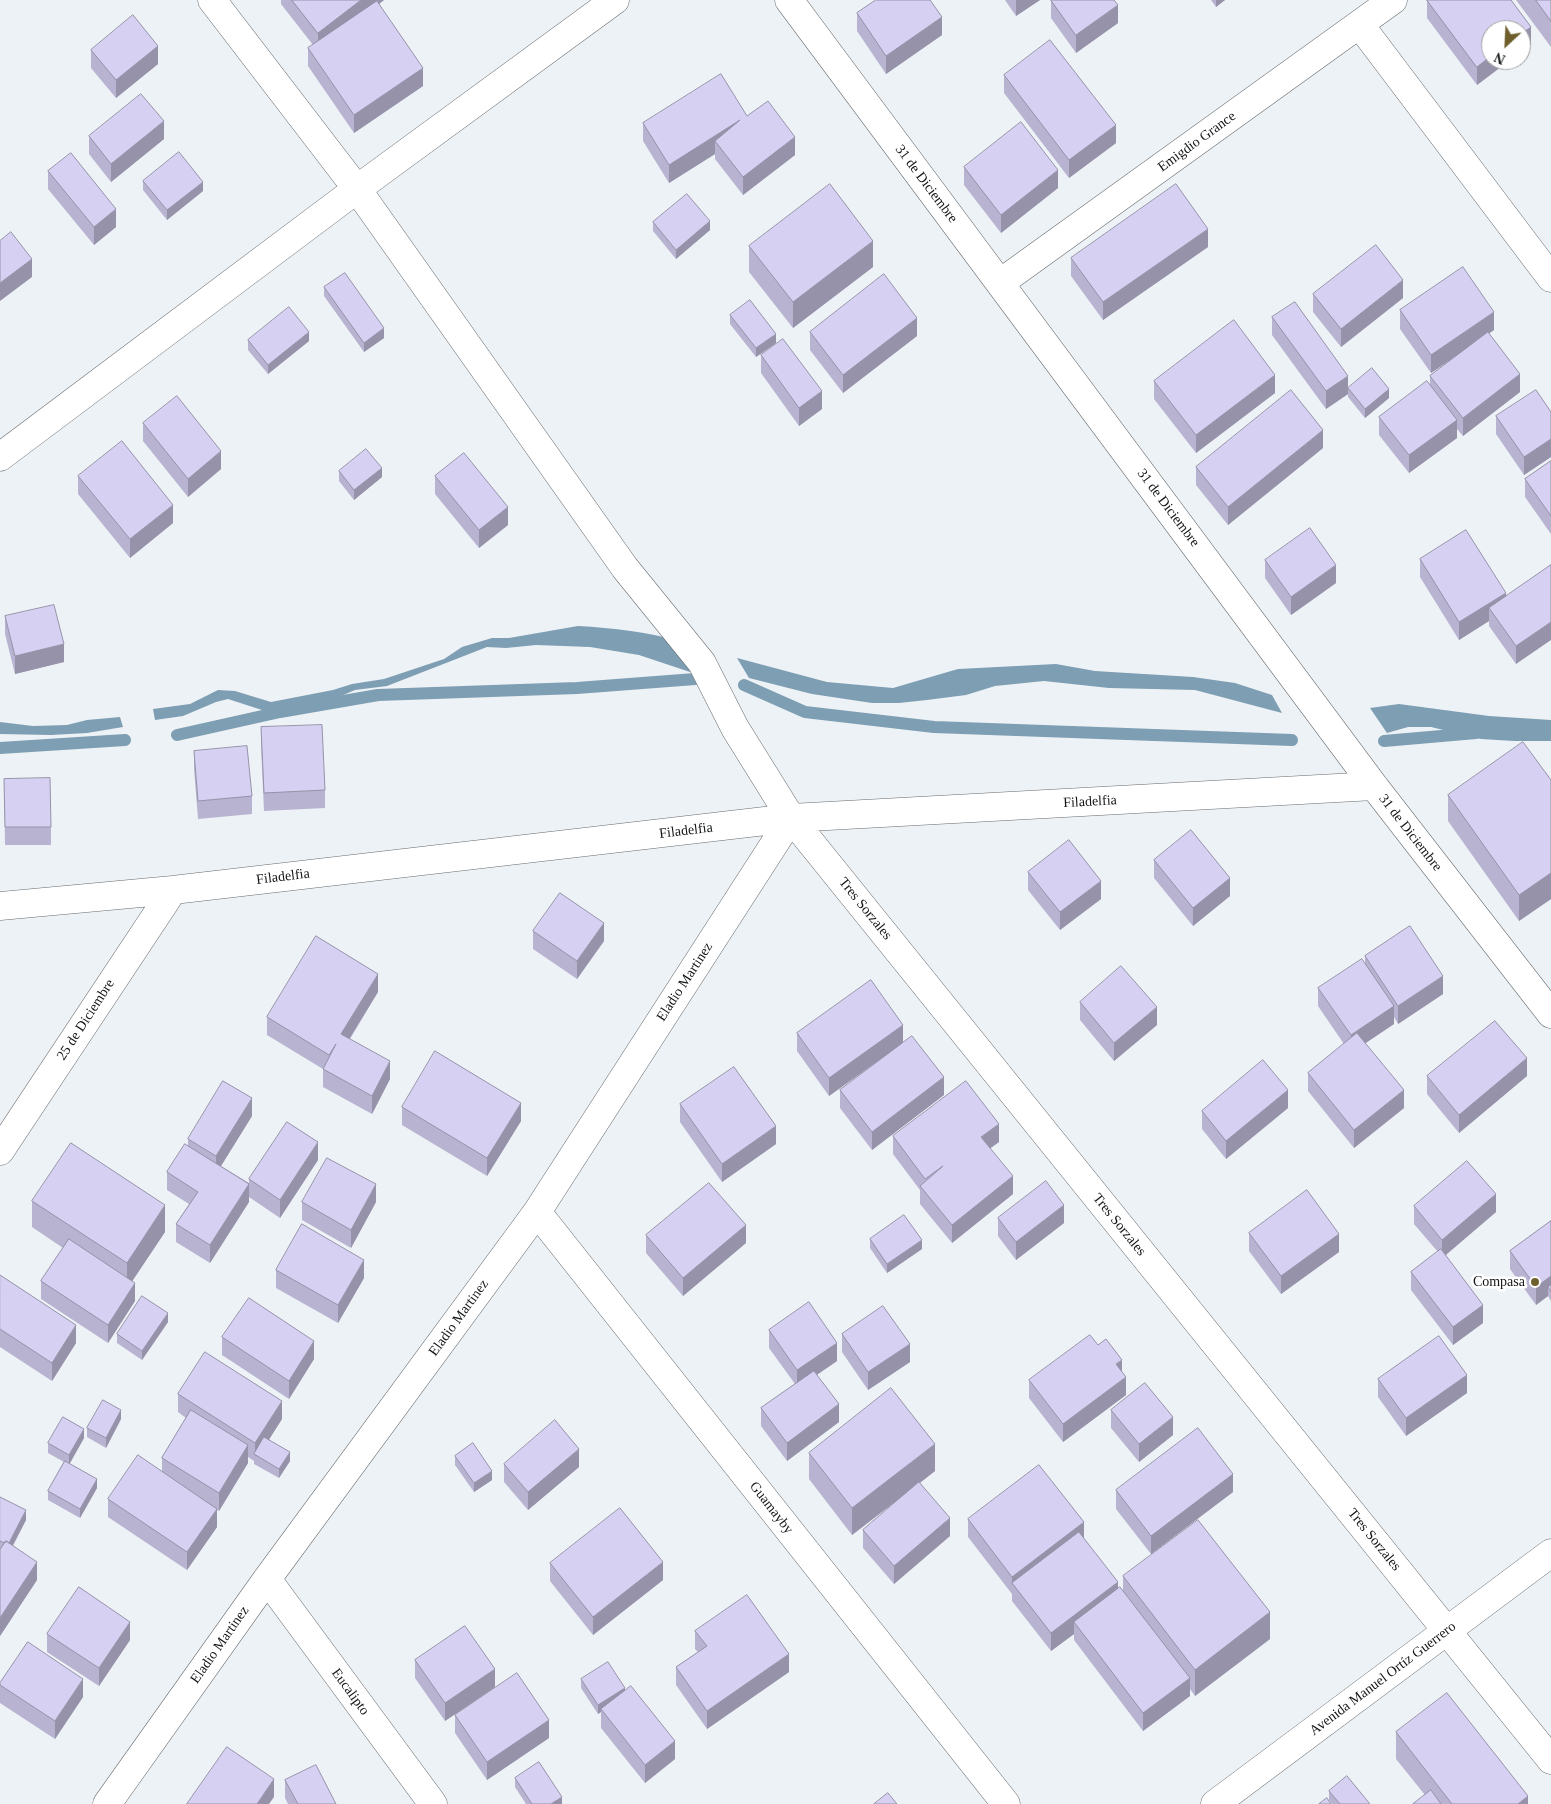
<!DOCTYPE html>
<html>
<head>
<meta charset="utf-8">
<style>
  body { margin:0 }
  #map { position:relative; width:1551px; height:1804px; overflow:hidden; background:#edf2f6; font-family:Georgia,serif }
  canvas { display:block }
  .north { position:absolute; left:1481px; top:20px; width:50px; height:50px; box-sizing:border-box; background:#fff; border:1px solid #a0a1a1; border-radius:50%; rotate:205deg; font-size:14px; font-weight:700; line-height:20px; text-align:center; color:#121415 }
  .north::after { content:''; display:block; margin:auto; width:18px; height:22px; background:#6e5f2d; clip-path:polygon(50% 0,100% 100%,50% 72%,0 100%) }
</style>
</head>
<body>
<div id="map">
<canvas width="1551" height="1804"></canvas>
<div class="north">N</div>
</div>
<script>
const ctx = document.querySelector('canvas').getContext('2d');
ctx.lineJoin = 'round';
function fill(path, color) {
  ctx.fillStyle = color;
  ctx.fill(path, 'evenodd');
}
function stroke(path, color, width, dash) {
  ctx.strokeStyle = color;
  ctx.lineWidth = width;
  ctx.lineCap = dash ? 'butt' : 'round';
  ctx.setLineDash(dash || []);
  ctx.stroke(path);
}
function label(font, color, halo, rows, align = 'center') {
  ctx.font = font + ' Georgia,serif';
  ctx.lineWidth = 5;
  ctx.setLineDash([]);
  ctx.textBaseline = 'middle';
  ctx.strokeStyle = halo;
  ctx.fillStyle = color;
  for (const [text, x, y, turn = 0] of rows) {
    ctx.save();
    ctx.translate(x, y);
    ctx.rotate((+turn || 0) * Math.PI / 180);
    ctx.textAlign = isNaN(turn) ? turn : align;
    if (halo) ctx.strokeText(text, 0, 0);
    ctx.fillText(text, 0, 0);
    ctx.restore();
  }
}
const water = new Path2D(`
  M578,626C613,628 649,632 682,642L690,672L639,655L590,647L536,645L506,648L487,647L387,686L355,690L336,698L276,710H262L228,699L216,702L183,716L155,720L153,709L190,704L218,690L235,691L271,702L333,690L352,684L384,679L444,659L462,647L492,638H509Z
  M737,658L827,682L893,688L958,669L1056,664L1095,671L1193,677L1235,683L1272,695L1282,713L1195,690L1109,688L1044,681L995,686L966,695L927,700L899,703H872L812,694L749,678Z
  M1399,704L1489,716L1551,720V741H1514L1481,739L1431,727H1408L1387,733L1370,708Z
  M120,717L123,727L87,733L51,735L0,734V722L33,726L67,725L87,720Z`);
const stream = new Path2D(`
  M744,685L805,712L934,727L1292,740
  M177,735L280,712L378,695L577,688L695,679
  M1384,741L1476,733
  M0,748L125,740`);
const minor = new Path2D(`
  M212,0L357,189L625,568L702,663L735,728L791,818L1551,1760
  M789,0L1374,786L1551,1014
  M1360,25L1551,278
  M1000,283L1393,0
  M0,457L357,189L615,0
  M0,906L173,890L791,818L1374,786
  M0,1151L173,890
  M537,1212L1006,1804
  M267,1579L433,1804
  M107,1804L267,1579L537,1212L791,818`);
const primary = new Path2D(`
  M1215,1804L1551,1553`);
const wall = new Path2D(`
  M281,0H384L379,4L423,86L354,133L308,66V48L313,45L281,4Z
  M1005,0H1040L1016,16Z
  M1051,0L1118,23L1076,53L1051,18Z
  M1211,0H1225L1216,7Z
  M1427,0H1511L1531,27V45L1521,52V30H1491V60H1510L1477,85L1427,18Z
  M1516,0H1551V47Z
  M857,13L942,35L886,74L857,31Z
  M91,50L158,64L116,98L91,68Z
  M1004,75L1116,143L1069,178L1004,93Z
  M747,116L795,155L743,195L715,159V154L669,183L643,141V123Z
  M89,136L164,139L111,182L89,154Z
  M964,167L1058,188L1001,233L964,185Z
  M48,171L116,227L94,245L48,189Z
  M143,181L203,191L167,220L143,190Z
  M653,222L710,230L676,259L653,231Z
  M749,246L873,267L793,328L749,272Z
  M1208,247L1103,320L1071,276V258Z
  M324,287L384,338L364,352L324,296Z
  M1313,294L1403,298L1341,347L1313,312Z
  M1400,310L1494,330L1489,333L1520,392L1463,436L1457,429V438L1409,473L1379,435V417L1430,385V376L1460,353L1431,373L1400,329Z
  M730,315L776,343L756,357L730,324Z
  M1272,317L1348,394L1326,409L1272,335Z
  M810,332L917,336L843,393L810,350Z
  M248,340L309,341L268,374L248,350Z
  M761,355L822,409L799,426L761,373Z
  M1154,381L1275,393L1196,453L1154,399Z
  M1348,388L1389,398L1365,418L1348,397Z
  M1551,412V457L1524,475L1496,434V416Z
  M143,423L221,469L188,497L143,441Z
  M1323,448L1228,525L1196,485V467Z
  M1551,461V534L1525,497V479Z
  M339,471L382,477L354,500L339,481Z
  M78,476L173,523L130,558L78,494Z
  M435,476L508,525L479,548L435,494Z
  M1420,559L1506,597L1551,565L1516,664L1489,626V621L1459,640L1420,577Z
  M1265,560L1336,583L1291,615L1265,578Z
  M5,616L64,662L15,674L5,634Z
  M261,727L325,790V808L264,811L261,745Z
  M194,751L252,796V814L198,819L194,769Z
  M4,779L51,827V845H5Z
  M1551,780V899L1519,921L1448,821V795Z
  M1154,860L1230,896L1193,926L1154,878Z
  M1028,872L1101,899L1060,930L1028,890Z
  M533,931L604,941L577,979L533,949Z
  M1365,956L1443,994L1398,1024L1394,1017V1024L1365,1043L1404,1108L1354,1148L1308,1091V1073L1344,1044L1318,1006V988L1365,964Z
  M378,992L350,1039L390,1079L372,1114L323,1087V1069L267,1035V1017Z
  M1080,1002L1157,1025L1114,1061L1080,1020Z
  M797,1033L903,1043L944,1095L872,1150L840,1108V1090L891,1051L829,1096L797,1051Z
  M1427,1076H1527L1459,1133L1427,1094Z
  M680,1104L776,1144L722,1182L680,1122Z
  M402,1107L521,1121L487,1176L402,1125Z
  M1288,1108L1226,1159L1202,1129V1111Z
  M252,1116L221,1166L249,1183V1179L318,1160L280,1218L249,1197V1202L210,1263L176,1242V1224L189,1204L167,1190V1172L188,1145V1139Z
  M893,1136L999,1142L990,1148L1013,1194L952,1243L920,1204V1190L893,1154Z
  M32,1201L165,1232L132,1281L135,1301L108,1343L41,1299V1281L63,1248L32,1227Z
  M302,1202H376L351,1248L302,1220Z
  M1414,1206L1496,1212L1446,1255L1483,1323L1453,1345L1411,1290V1272L1438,1252L1414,1224Z
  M998,1218L1064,1223L1016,1260L998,1236Z
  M1551,1221V1301L1548,1296L1536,1305L1510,1269V1251Z
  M1249,1233L1339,1252L1281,1294L1249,1251Z
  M646,1235L746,1243L683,1296L646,1253Z
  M870,1239L922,1249L887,1273L870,1248Z
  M276,1270L364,1278L338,1323L276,1288Z
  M0,1275L76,1343L52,1381L0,1347Z
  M168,1322L142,1360L117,1343V1334Z
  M769,1330L837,1361L817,1375L839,1422L787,1461L761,1426V1408L795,1384L769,1348Z
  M842,1334L910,1362L868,1390L842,1352Z
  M222,1337L314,1359L289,1399L222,1355Z
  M1098,1345L1122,1372L1126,1395L1063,1442L1029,1398V1380Z
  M1378,1379L1467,1393L1406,1436L1378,1397Z
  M178,1394L282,1419L269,1439L290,1461L279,1478L254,1464V1461L248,1457V1463L219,1511L217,1510V1527L187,1570L108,1517V1499L162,1472V1458L186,1418L178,1412Z
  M1111,1410L1173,1435L1139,1462L1111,1428Z
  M121,1419L106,1448L87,1437V1428Z
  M84,1438L69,1464L97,1488L80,1518L48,1500V1491L64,1462L48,1453V1443Z
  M809,1453L935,1471L920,1483L950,1536L894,1584L863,1548V1530L904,1495L852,1535L809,1479Z
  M455,1456L492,1480L474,1492L455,1465Z
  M504,1464L579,1467L528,1510L504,1482Z
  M1116,1490L1233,1492L1151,1554L1116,1509Z
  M0,1497L26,1520L13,1546L37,1580L0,1636Z
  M968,1519L1084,1538L1118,1589L1123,1591V1576L1270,1639L1195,1696L1190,1689V1696L1143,1731L1074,1640V1634L1051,1651L1012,1601V1594L968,1537Z
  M550,1563L663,1580L593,1635L550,1581Z
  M695,1631L789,1672L707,1729L676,1685V1667L698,1652L695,1649Z
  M47,1634L130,1640L99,1686L47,1652Z
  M415,1660L495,1687L445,1721L415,1678Z
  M581,1679L625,1690L675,1759L645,1783L601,1728V1712L598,1714L581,1688Z
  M0,1683L83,1697L55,1739L0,1703Z
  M455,1715L549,1738L487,1780L455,1733Z
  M1396,1732L1528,1804H1413L1425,1795L1396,1759Z
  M515,1778L562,1804H526L515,1787Z
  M285,1780L336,1804H288L285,1798Z
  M1329,1791L1370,1804H1332L1329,1800Z`);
const shadedWall = new Path2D(`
  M361,0H384L318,51V33Z
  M1016,0H1040L1016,16Z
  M1216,0H1225L1216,7Z
  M1118,5V23L1076,53V35Z
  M942,17V35L886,74V56Z
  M1531,27V45L1521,52V34Z
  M158,46V64L116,98V80Z
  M1491,56V60H1510L1477,85V67Z
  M423,68V86L354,133V115Z
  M740,120L715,141V154L669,183V165Z
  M164,121V139L111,182V164Z
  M1116,125V143L1069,178V160Z
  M795,137V155L743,195V177Z
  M1058,170V188L1001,233V215Z
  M203,182V191L167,220V210Z
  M116,209V227L94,245V227Z
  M710,221V230L676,259V250Z
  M1208,229V247L1103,320V302Z
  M873,241V267L793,328V302Z
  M32,259V277L0,301V283Z
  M1403,280V298L1341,347V329Z
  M1494,312V330L1431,373V355Z
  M917,318V336L843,393V375Z
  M384,328V338L364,352V343Z
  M309,332V341L268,374V365Z
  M776,334V343L756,357V348Z
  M1520,374V392L1463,436V418Z
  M1275,375V393L1196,453V435Z
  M1348,376V394L1326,409V391Z
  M1389,389V398L1365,418V409Z
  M822,391V409L799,426V408Z
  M1457,420V438L1409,473V455Z
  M1323,430V448L1228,525V507Z
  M1551,439V457L1524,475V457Z
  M221,451V469L188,497V479Z
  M382,468V477L354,500V490Z
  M173,505V523L130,558V539Z
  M508,507V525L479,548V530Z
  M1336,565V583L1291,615V597Z
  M1506,593V611L1489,608V621L1459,640V622Z
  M1551,622V640L1516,664V646Z
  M64,644V662L15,674V656Z
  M1551,873V899L1519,921V895Z
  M1230,878V896L1193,926V908Z
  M1101,881V899L1060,930V912Z
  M604,923V941L577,979V961Z
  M378,974V992L341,1052V1034Z
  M1443,976V994L1398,1024V1006Z
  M1394,1006V1024L1351,1053V1035Z
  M1157,1007V1025L1114,1061V1043Z
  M903,1025V1043L829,1096V1078Z
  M1527,1058V1076L1459,1133V1115Z
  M390,1061V1079L372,1114V1096Z
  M944,1077V1095L872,1150V1132Z
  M1288,1090V1108L1226,1159V1141Z
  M1404,1090V1108L1354,1148V1130Z
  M252,1098V1116L216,1174V1156Z
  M521,1103V1121L487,1176V1158Z
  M999,1124V1142L981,1155V1137Z
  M776,1126V1144L722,1182V1164Z
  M318,1142V1160L280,1218V1200Z
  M1013,1176V1194L952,1243V1225Z
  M249,1184V1202L210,1263V1245Z
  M376,1184V1202L351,1248V1230Z
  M1496,1194V1212L1442,1258V1240Z
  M165,1205V1232L127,1289V1263Z
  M1064,1205V1223L1016,1260V1242Z
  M746,1225V1243L683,1296V1278Z
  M1339,1234V1252L1281,1294V1276Z
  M922,1240V1249L887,1273V1264Z
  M364,1260V1278L338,1323V1305Z
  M1551,1276V1292L1548,1287V1296L1536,1305V1287Z
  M135,1283V1301L108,1343V1325Z
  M1483,1305V1323L1453,1345V1327Z
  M168,1313V1322L142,1360V1351Z
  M76,1325V1343L52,1381V1363Z
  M314,1341V1359L289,1399V1381Z
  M837,1343V1361L797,1388V1370Z
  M910,1344V1362L868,1390V1372Z
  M1122,1360V1378L1116,1364Z
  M1467,1375V1393L1406,1436V1418Z
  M1126,1377V1395L1063,1442V1424Z
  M282,1401V1419L258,1457L255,1455V1443Z
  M839,1404V1422L787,1461V1443Z
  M121,1410V1419L106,1448V1438Z
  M1173,1417V1435L1139,1462V1444Z
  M84,1429V1438L69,1465V1455Z
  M935,1444V1471L852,1535V1508Z
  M248,1445V1463L219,1511V1493Z
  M579,1449V1467L528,1510V1492Z
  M290,1452V1461L279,1478V1469Z
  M492,1471V1480L474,1492V1483Z
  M1233,1474V1492L1151,1554V1536Z
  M97,1479V1488L80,1518V1509Z
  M217,1509V1527L187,1570V1552Z
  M26,1510V1520L8,1554V1545Z
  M950,1518V1536L894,1584V1566Z
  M1084,1522V1540L1012,1584V1577Z
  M37,1562V1580L0,1636V1618Z
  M663,1562V1580L593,1635V1617Z
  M1118,1582V1600L1074,1622V1634L1051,1651V1633Z
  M1270,1612V1639L1195,1696V1670Z
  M130,1622V1640L99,1686V1668Z
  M789,1654V1672L707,1729V1711Z
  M495,1669V1687L445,1721V1703Z
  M1190,1678V1696L1143,1731V1713Z
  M83,1679V1697L55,1739V1721Z
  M625,1688V1697L601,1709V1712L598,1714V1705Z
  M549,1720V1738L487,1780V1762Z
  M675,1741V1759L645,1783V1765Z
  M274,1779V1797L269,1804H257Z
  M1528,1796V1804H1518Z
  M562,1797V1804H551Z`);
const building = new Path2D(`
  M292,0H361L318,33Z
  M876,0H930L942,17L886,56L857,13Z
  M1051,0H1114L1118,5L1076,35Z
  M1427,0H1511L1531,27L1521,34V30H1491V56L1477,67Z
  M1536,0H1551V21Z
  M377,1L423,68L354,115L308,48Z
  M133,15L158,46L116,80L91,50Z
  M1050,40L1116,125L1069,160L1004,75Z
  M721,74L747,116L768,101L795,137L743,177L715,141L740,120L669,165L643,123Z
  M141,94L164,121L111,164L89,136Z
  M1021,122L1058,170L1001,215L964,167Z
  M179,152L203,182L167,210L143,181Z
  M71,153L116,209L94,227L48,171Z
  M830,184L873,241L793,302L749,246Z
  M1176,184L1208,229L1103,302L1071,258Z
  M687,194L710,221L676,250L653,222Z
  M11,232L32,259L0,283V241Z
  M1376,245L1403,280L1341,329L1313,294Z
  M1463,267L1494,312L1431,355L1400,310Z
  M345,273L384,328L364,343L324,287Z
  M884,274L917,318L843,375L810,332Z
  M750,300L776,334L756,348L730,315Z
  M1295,302L1348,376L1326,391L1272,317Z
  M289,307L309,332L268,365L248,340Z
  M1234,320L1275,375L1196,435L1154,381Z
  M1488,332L1520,374L1463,418L1430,376Z
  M783,339L822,391L799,408L761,355Z
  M1372,368L1389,389L1365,409L1348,388Z
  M1427,381L1457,420L1409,455L1379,417Z
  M1291,390L1323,430L1228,507L1196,467Z
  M1536,390L1551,412V439L1524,457L1496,416Z
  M177,396L221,451L188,479L143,423Z
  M122,441L173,505L130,539L78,476Z
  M366,449L382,468L354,490L339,471Z
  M464,453L508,507L479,530L435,476Z
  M1551,461V516L1525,479Z
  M1310,528L1336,565L1291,597L1265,560Z
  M1466,530L1506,593L1459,622L1420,559Z
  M1551,565V622L1516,646L1489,608Z
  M54,605L64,644L15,656L5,616Z
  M322,725L325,790L264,793L261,727Z
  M1523,742L1551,780V873L1519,895L1448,795Z
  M247,746L252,796L198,801L194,751Z
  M50,778L51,827H5L4,779Z
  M1191,830L1230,878L1193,908L1154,860Z
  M1069,840L1101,881L1060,912L1028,872Z
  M560,893L604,923L577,961L533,931Z
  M1410,926L1443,976L1398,1006L1365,956Z
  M316,936L378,974L341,1034L390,1061L372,1096L323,1069L336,1044L329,1055L267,1017Z
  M1362,959L1394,1006L1351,1035L1318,988Z
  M1121,966L1157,1007L1114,1043L1080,1002Z
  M871,980L903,1025L829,1078L797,1033Z
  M1495,1021L1527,1058L1459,1115L1427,1076Z
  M1357,1033L1404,1090L1354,1130L1308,1073Z
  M912,1036L944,1077L872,1132L840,1090Z
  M435,1051L521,1103L487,1158L402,1107Z
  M1263,1060L1288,1090L1226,1141L1202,1111Z
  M734,1067L776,1126L722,1164L680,1104Z
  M223,1081L252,1098L216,1156L188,1139Z
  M966,1081L999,1124L981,1137L1013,1176L952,1225L920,1186L943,1166L925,1179L893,1136Z
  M287,1122L318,1142L280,1200L249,1179Z
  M71,1143L165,1205L127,1263L32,1201Z
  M185,1144L249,1184L210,1245L176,1224L198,1192L167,1172Z
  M327,1158L376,1184L351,1230L302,1202Z
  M1467,1161L1496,1194L1442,1240L1414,1206Z
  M1046,1181L1064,1205L1016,1242L998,1218Z
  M709,1183L746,1225L683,1278L646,1235Z
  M1307,1190L1339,1234L1281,1276L1249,1233Z
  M904,1215L922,1240L887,1264L870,1239Z
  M1551,1221V1276L1536,1287L1510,1251Z
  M302,1224L364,1260L338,1305L276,1270Z
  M69,1239L135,1283L108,1325L41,1281Z
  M1441,1249L1483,1305L1453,1327L1411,1272Z
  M0,1275L76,1325L52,1363L0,1329Z
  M1551,1285V1292L1548,1287Z
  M142,1296L168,1313L142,1351L117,1334Z
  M249,1298L314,1341L289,1381L222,1337Z
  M809,1302L837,1343L797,1370L769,1330Z
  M883,1306L910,1344L868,1372L842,1334Z
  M1090,1335L1098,1345L1106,1339L1122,1360L1116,1364L1126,1377L1063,1424L1029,1380Z
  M1439,1336L1467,1375L1406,1418L1378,1379Z
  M205,1352L282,1401L255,1443L178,1394Z
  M814,1371L839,1404L787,1443L761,1408Z
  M1145,1383L1173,1417L1139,1444L1111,1410Z
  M891,1388L935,1444L852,1508L809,1453Z
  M103,1400L121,1410L106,1438L87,1428Z
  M191,1410L248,1445L219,1493L162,1458Z
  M63,1417L84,1429L69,1455L48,1443Z
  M555,1420L579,1449L528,1492L504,1464Z
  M1198,1428L1233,1474L1151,1536L1116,1490Z
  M264,1437L290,1452L279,1469L254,1454Z
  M473,1443L492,1471L474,1483L455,1456Z
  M138,1455L217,1509L187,1552L108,1499Z
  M65,1461L97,1479L80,1509L48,1491Z
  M1039,1465L1084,1522L1012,1577L968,1519Z
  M919,1482L950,1518L894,1566L863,1530Z
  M0,1497L26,1510L9,1543L6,1541L5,1543L0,1541Z
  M620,1508L663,1562L593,1617L550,1563Z
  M1198,1520L1270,1612L1195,1670L1123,1576Z
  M1079,1532L1118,1582L1051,1633L1012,1583Z
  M6,1541L37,1562L0,1618V1550Z
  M79,1587L130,1622L99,1668L47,1634Z
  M1120,1587L1190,1678L1143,1713L1074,1622Z
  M747,1595L789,1654L707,1711L676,1667L707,1646L695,1631Z
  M465,1626L495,1669L445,1703L415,1660Z
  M28,1642L83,1679L55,1721L0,1685V1683Z
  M608,1662L625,1688L598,1705L581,1679Z
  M517,1673L549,1720L487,1762L455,1715Z
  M631,1686L675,1741L645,1765L601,1709Z
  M1447,1693L1528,1796L1518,1804H1452L1396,1732Z
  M227,1747L274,1779L257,1804H187Z
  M539,1762L562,1797L551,1804H532L515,1778Z
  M316,1765L336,1804H298L285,1780Z
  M1347,1776L1370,1804H1340L1329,1791Z
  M1431,1790L1441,1804H1413Z
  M888,1793L897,1804H874Z
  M1327,1798L1331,1804H1319Z`);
const markers = [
  [1535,1282,5,"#6e5f2d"]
];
const streetNames = [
  ["Emigdio Grance",1197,142,-36],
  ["31 de Diciembre",926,184,53],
  ["31 de Diciembre",1168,508,53],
  ["Filadelfia",1090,802,-3],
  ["Filadelfia",686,831,-7],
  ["31 de Diciembre",1410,833,52],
  ["Filadelfia",283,877,-7],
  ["Tres Sorzales",865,909,51],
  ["Eladio Martinez",685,982,-57],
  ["25 de Diciembre",86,1020,-57],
  ["Tres Sorzales",1119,1225,51],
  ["Eladio Martinez",459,1318,-54],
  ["Guamayby",771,1508,52],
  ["Tres Sorzales",1374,1540,51],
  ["Eladio Martinez",220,1645,-55],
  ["Avenida Manuel Ortíz Guerrero",1383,1679,-37],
  ["Eucalipto",350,1692,54]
];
const poiNames = [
  ["Compasa",1525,1282]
];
fill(water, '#7e9eb3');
stroke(stream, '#7e9eb3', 12);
stroke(minor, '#676b6e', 29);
stroke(primary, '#676b6e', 29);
stroke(minor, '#fff', 28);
stroke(primary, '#fff', 28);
fill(wall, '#b8b3d0');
fill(shadedWall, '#9692a9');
fill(building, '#d6d0f2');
stroke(building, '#9692a9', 1);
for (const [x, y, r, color] of markers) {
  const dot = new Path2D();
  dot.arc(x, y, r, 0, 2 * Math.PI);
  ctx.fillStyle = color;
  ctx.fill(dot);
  stroke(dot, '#fff', 2);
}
label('14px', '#121415', '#fff', streetNames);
label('14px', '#121415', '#fff', poiNames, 'right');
</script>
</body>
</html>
